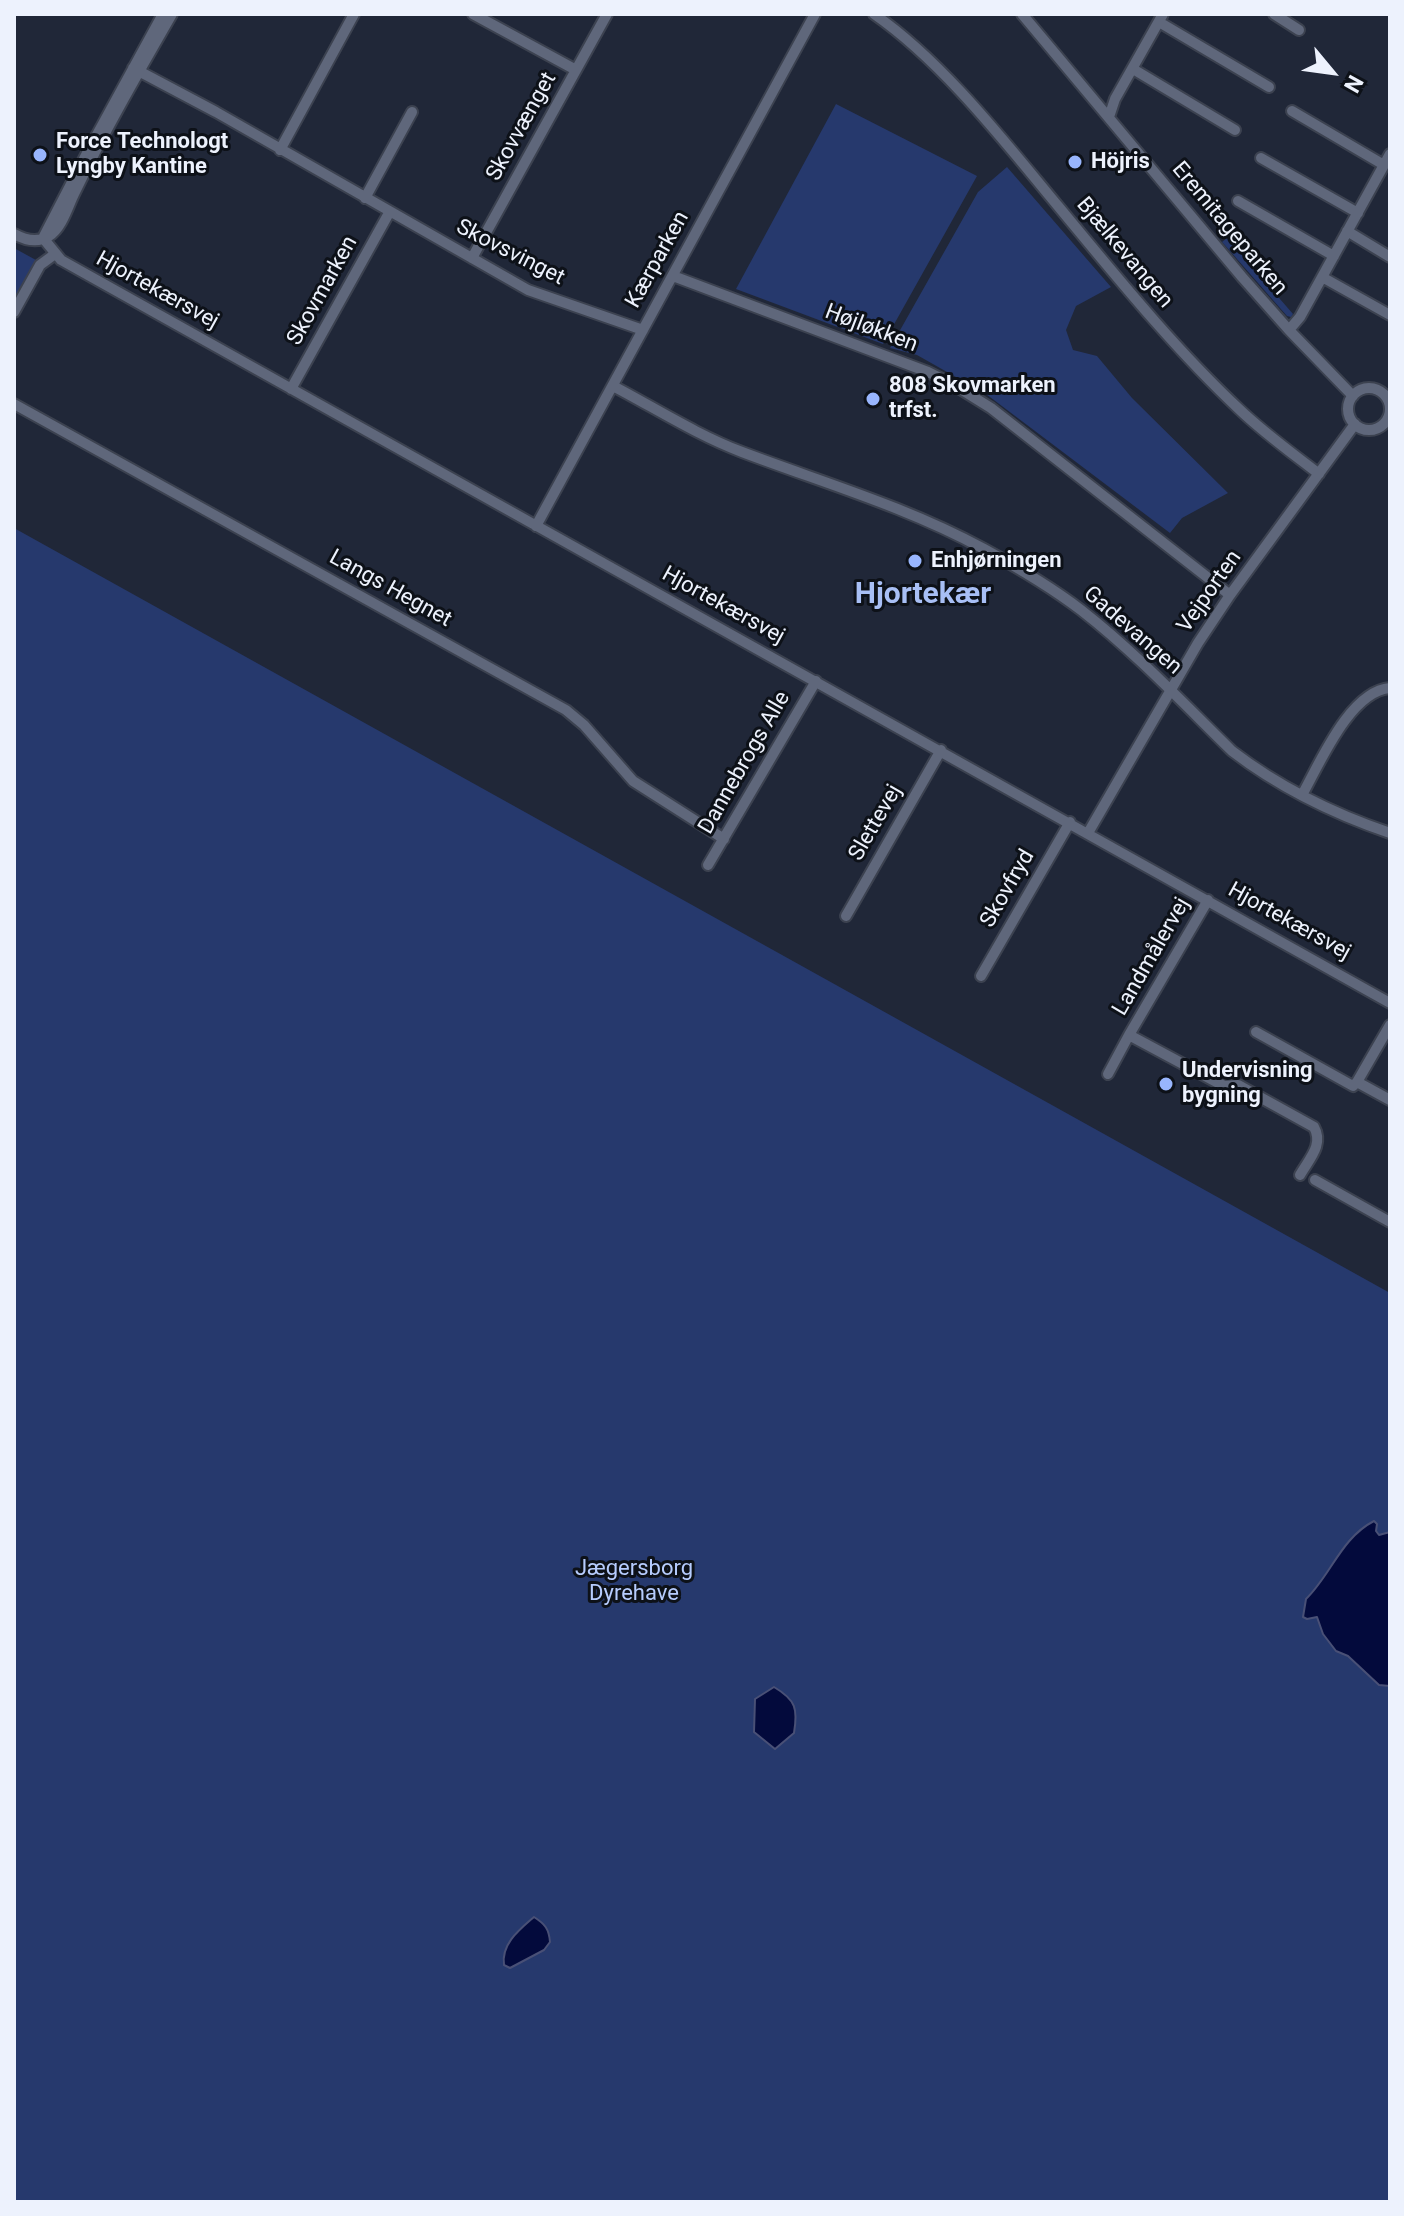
<!DOCTYPE html>
<html>
<head>
<meta charset="utf-8">
<style>
  body { margin:0 }
  #map { position:relative; width:1404px; height:2216px; overflow:hidden; background:#202738; font-family:Roboto,sans-serif }
  canvas { display:block }
  .frame { position:absolute; inset:0; border:16px solid #edf2fd; pointer-events:none }
  .north { position:absolute; left:1292px; top:32px; width:80px; height:80px; -webkit-text-stroke:6px #0d1118; paint-order:stroke; rotate:119deg; font-size:22px; font-weight:700; line-height:32px; text-align:center; color:#edf2fd }
  .north::after { content:''; display:block; margin:auto; width:28px; height:36px; background:#edf2fd; clip-path:polygon(50% 0,100% 100%,50% 72%,0 100%) }
</style>
</head>
<body>
<div id="map">
<canvas width="1404" height="2216"></canvas>
<div class="frame"></div>
<div class="north">N</div>
</div>
<script>
const ctx = document.querySelector('canvas').getContext('2d');
ctx.lineJoin = 'round';
function fill(path, color) {
  ctx.fillStyle = color;
  ctx.fill(path, 'evenodd');
}
function stroke(path, color, width, dash) {
  ctx.strokeStyle = color;
  ctx.lineWidth = width;
  ctx.lineCap = dash ? 'butt' : 'round';
  ctx.setLineDash(dash || []);
  ctx.stroke(path);
}
function label(font, color, halo, rows, align = 'center') {
  ctx.font = font + ' Roboto,sans-serif';
  ctx.lineWidth = 6;
  ctx.setLineDash([]);
  ctx.textBaseline = 'middle';
  ctx.strokeStyle = halo;
  ctx.fillStyle = color;
  for (const [text, x, y, turn = 0] of rows) {
    ctx.save();
    ctx.translate(x, y);
    ctx.rotate((+turn || 0) * Math.PI / 180);
    ctx.textAlign = isNaN(turn) ? turn : align;
    if (halo) ctx.strokeText(text, 0, 0);
    ctx.fillText(text, 0, 0);
    ctx.restore();
  }
}
const green = new Path2D(`
  M836,104L977,176L883,344L736,289Z
  M1007,167L1111,287L1076,306L1066,330L1073,350L1097,356L1132,398L1228,493L1182,518L1170,533L986,394L917,355L890,348L978,192Z
  M1227,238L1293,314L1291,317L1287,316L1222,242Z
  M14,248L45,265L14,312Z
  M14,528L1390,1293V2202H14Z`);
const water = new Path2D(`
  M1374,1521L1377,1524L1376,1531L1379,1535L1390,1532V1686L1379,1685L1348,1656L1336,1651L1323,1634L1317,1617L1307,1619L1303,1617L1306,1599C1331,1575 1341,1538 1374,1521Z
  M774,1687C796,1700 798,1709 794,1733L775,1749L754,1732L755,1699Z
  M534,1917C545,1924 549,1929 550,1942L544,1950L510,1968L504,1965C501,1944 519,1930 534,1917Z`);
const street = new Path2D(`
  M473,14L576,70
  M874,14C943,62 1004,141 1058,206C1116,276 1173,347 1239,409C1264,433 1292,453 1319,474
  M1022,14L1242,277L1289,330L1353,396
  M1274,14L1299,30
  M1159,22L1269,87
  M133,68L216,112L528,290L643,330
  M1133,69L1235,130
  M1292,111L1384,165
  M1109,117L1115,99L1163,14
  M280,150L354,14
  M1261,158L1358,213
  M365,198L412,112
  M1238,201L1334,256
  M1347,231L1390,257
  M14,234C25,240 38,243 49,236C62,228 68,206 74,194C104,132 138,73 172,14
  M43,238L61,260L1390,1003
  M43,238L87,153L163,14
  M472,258L607,14
  M673,276L928,372L954,385L991,408L1230,595
  M1322,277L1390,315
  M14,312L40,265L55,254
  M1289,330L1300,317L1390,154
  M613,386C655,408 697,435 742,452C824,483 907,507 984,549C1017,567 1051,587 1081,610C1135,652 1183,703 1232,751C1279,787 1334,814 1390,833
  M1348 409a21 21 0 1 1 42 0a21 21 0 1 1-42 0Z
  M291,389L389,213
  M14,404L566,710L584,725L633,781L724,839
  M536,526L815,14
  M1302,795C1320,763 1350,691 1390,688
  M1088,833L1198,643L1230,595L1355,424
  M708,865L816,681
  M1208,900L1129,1035L1224,1086L1238,1085L1314,1127C1324,1145 1309,1159 1300,1175
  M846,916L941,750
  M981,976L1070,822
  M1256,1032L1353,1086L1357,1082L1390,1025
  M1108,1074L1129,1035
  M1357,1082L1390,1100
  M1315,1180L1390,1222`);
const markers = [
  [40,155,8,"#98b5fd"],
  [1075,162,8,"#98b5fd"],
  [873,399,8,"#98b5fd"],
  [915,561,8,"#98b5fd"],
  [1166,1084,8,"#98b5fd"]
];
const streetNames = [
  ["Skovvænget",522,127,-61],
  ["Eremitageparken",1229,229,50],
  ["Skovsvinget",510,253,27],
  ["Bjælkevangen",1124,253,50],
  ["Kærparken",658,260,-61],
  ["Hjortekærsvej",157,291,29],
  ["Skovmarken",323,291,-61],
  ["Højløkken",871,329,21],
  ["Langs Hegnet",390,589,29],
  ["Vejporten",1210,592,-55],
  ["Hjortekærsvej",723,606,29],
  ["Gadevangen",1132,631,41],
  ["Dannebrogs Alle",745,763,-60],
  ["Slettevej",876,823,-60],
  ["Skovfryd",1008,889,-60],
  ["Hjortekærsvej",1289,922,29],
  ["Landmålervej",1152,957,-60]
];
const poiNames = [
  ["Force Technologt",56,142],
  ["Lyngby Kantine",56,167],
  ["Höjris",1091,162],
  ["808 Skovmarken",889,386],
  ["trfst.",889,411],
  ["Enhjørningen",931,561],
  ["Undervisning",1182,1071],
  ["bygning",1182,1096]
];
const parkNames = [
  ["Jægersborg",634,1569],
  ["Dyrehave",634,1594]
];
const districtNames = [
  ["Hjortekær",923,595]
];
fill(green, '#26396d');
fill(water, '#030a3c');
stroke(water, '#495076', 2);
stroke(street, '#3c4250', 14);
stroke(street, '#5f677b', 10);
for (const [x, y, r, color] of markers) {
  const dot = new Path2D();
  dot.arc(x, y, r, 0, 2 * Math.PI);
  ctx.fillStyle = color;
  ctx.fill(dot);
  stroke(dot, '#0d1118', 3);
}
label('22px', '#edf2fd', '#0d1118', streetNames);
label('bold 22px', '#edf2fd', '#0d1118', poiNames, 'left');
label('22px', '#b6ccfe', '#0d1118', parkNames);
label('bold 30px', '#a8bff5', '#0d1118', districtNames);
</script>
</body>
</html>
